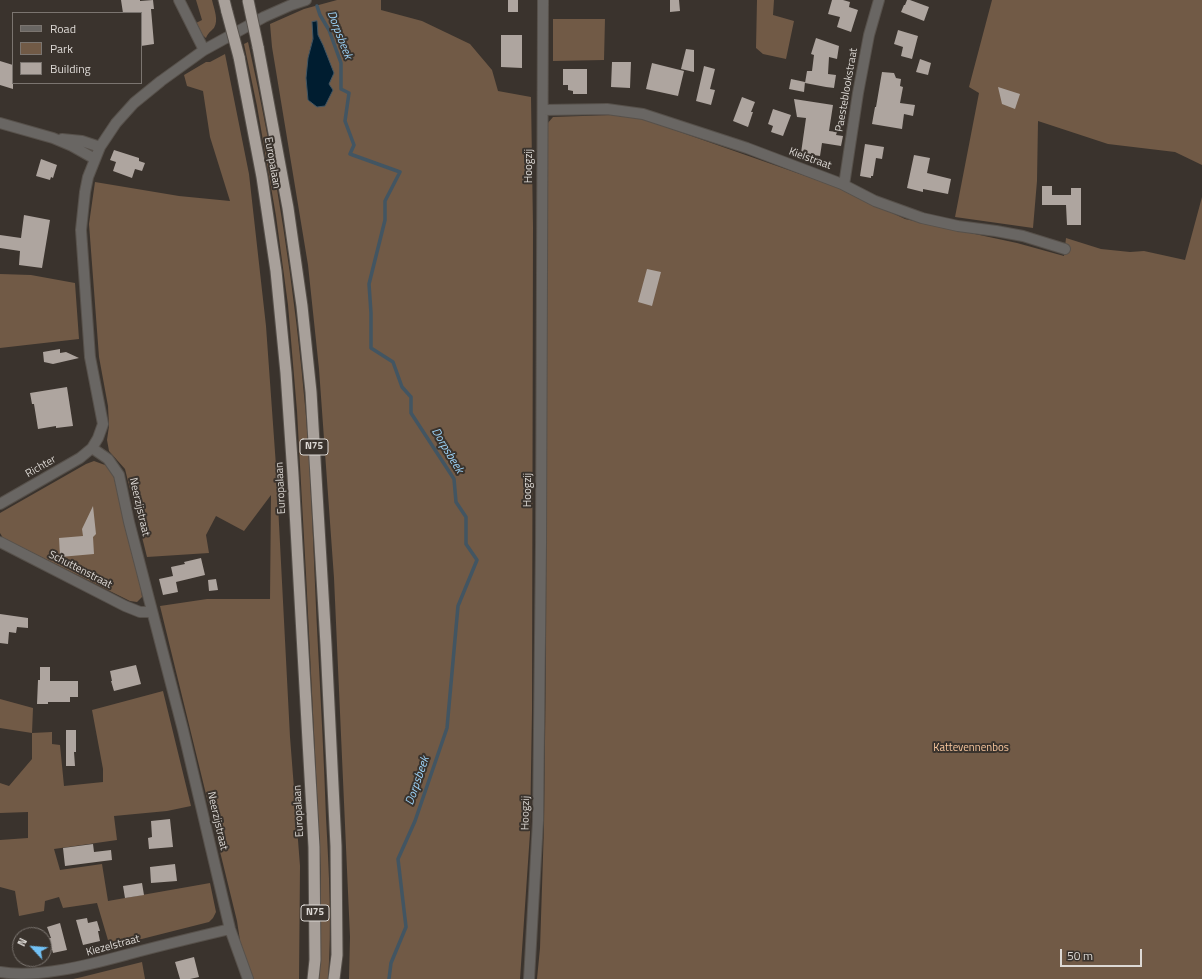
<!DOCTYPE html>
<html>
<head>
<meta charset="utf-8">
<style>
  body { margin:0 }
  #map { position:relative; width:1202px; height:979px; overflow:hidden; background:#3a332d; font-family:"Titillium Web",sans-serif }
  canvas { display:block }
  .legend { position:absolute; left:12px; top:12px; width:130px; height:72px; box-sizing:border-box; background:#3a332d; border:1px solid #7b7570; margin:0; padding:5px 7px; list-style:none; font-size:12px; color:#ddd9d5 }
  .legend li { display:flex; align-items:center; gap:8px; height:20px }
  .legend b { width:20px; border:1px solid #7b7570 }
  .north { position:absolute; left:12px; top:927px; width:40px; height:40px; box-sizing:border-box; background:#3a332d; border:1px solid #7b7570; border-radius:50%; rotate:296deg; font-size:11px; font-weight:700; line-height:16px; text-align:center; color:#ddd9d5 }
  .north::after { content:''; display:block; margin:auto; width:14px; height:18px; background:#71c1f5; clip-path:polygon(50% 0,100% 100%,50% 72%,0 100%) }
  .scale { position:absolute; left:1060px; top:949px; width:82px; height:18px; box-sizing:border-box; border:2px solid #ddd9d5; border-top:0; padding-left:5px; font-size:12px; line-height:14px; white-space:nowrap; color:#ddd9d5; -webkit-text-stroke:3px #3a332d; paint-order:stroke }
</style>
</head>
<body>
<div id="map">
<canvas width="1202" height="979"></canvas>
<ul class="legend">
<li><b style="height:5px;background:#696663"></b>Road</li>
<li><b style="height:11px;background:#715a46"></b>Park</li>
<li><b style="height:11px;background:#aea59f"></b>Building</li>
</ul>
<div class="north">N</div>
<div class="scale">50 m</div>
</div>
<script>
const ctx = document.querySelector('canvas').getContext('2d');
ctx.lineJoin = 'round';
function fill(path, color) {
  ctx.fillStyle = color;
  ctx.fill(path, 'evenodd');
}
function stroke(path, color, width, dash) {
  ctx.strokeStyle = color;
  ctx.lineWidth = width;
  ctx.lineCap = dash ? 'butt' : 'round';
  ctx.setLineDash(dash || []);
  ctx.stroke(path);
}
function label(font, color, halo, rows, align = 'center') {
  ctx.font = font + ' "Titillium Web",sans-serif';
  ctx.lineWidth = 4;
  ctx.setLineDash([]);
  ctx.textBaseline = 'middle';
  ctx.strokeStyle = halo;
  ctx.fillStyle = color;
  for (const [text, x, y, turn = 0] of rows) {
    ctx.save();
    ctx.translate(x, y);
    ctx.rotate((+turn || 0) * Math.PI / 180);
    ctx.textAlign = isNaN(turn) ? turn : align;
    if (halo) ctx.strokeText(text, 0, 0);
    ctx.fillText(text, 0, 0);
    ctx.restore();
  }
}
const green = new Path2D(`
  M196,0H212C214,9 219,20 214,28C211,31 208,33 206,38L200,33L194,24L202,20Z
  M337,0H381V10L422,21L470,44L492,70L498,91L531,97L533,227L532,711L530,833L520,979H349L350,937L334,578L319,369L308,265L272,47L270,24L304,9ZM317,21L318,35L328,58L329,84L308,58Z
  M757,0H774L773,15L794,21L786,59L763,54L756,48Z
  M992,0H1202V165L1175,152L1108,144L1038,121L1037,181L1033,228L955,217L979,93L969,87Z
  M553,19H605L604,60L553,61Z
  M248,42C276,166 295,290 306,416C312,493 314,571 318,648C321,705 324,761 326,818C329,872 332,926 328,979H319L321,926V872L306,574L297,411L288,305L276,216L257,106L244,44Z
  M225,54L249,174L266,326L276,466L290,737L300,866L299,979H252L241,947L237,921L160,606L207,599H270L271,495L244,531L216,516L206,535L209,553L147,557L125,469L109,451L107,440L109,426L108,406L99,357L89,224L95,182L179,196L230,201L210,137L203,91L187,86L184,75L206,62H210Z
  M611,115L643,119L837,187L905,219L1017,243L1064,256L1066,238L1101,249L1130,252L1144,251L1185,260L1202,197V979H537L540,948L544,826L546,656L547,124L553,117Z
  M0,274L31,275L75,283L79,339L0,348Z
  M94,461L105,465L113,474L141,589L142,597L137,602L130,601L3,538L0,533V513L86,464Z
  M163,691L191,806L167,811L114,816L117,840L54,849L60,870L102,864L108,901L210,883L216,912L213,918L209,922L110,947L97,903L63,908L59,897L45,901L44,911L19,916L15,891L0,887V840L28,838V812L0,813V783L9,786L32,759V733L0,728V699L33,708L32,733L52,732V744L60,745L64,786L103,782V769L92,710Z
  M142,962L145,979H73L82,977Z`);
const water = new Path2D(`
  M317,21L318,35L323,45L334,73L329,84L333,90L325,106L317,107L308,100L306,78L308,58L313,39L312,22Z`);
const stream = new Path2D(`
  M317,6L320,15L329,30L341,63V89L349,93L345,121L354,145L350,154L400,172L385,201V220L369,284L371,313V348L393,362L402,387L411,397V413L454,479L456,502L466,517V544L477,560L458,606L447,728L415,821L398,859L406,927L391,963L389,979`);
const building = new Path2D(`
  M121,0H140V1L153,0L154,9H151L154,44L141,46V13H123Z
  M508,0H518V12H508Z
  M670,0H679L680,11L670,12Z
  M832,0H843L850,2L849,7L858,10L851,32L837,27L840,17L828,14Z
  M907,0H910L929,7L924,21L901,12L904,5H905Z
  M898,30L918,36L912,59L901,56L903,47L894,44Z
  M501,35H522V68L501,67Z
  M816,38L839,46L837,59L829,57L828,74L836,75L834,88L826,87L805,83L807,71H812L814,55L811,54Z
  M686,49L694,50V72L681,69Z
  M920,59L931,63L928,75L916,72Z
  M0,61L13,65V89L0,85Z
  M612,62H631L630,88L611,87Z
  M652,63L684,71L678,96L646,89Z
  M704,66L715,69L710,89L715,90L711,105L696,101Z
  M563,69H587V94H573V91L568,90V85H563Z
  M882,72L894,73L896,78L901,79L900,86L903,87L900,103L915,105L913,116L904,114L902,129L872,124L875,107H876Z
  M791,79L805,82L804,92L789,89Z
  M998,87L1020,94L1015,109L1002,104Z
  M742,97L755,102L751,112H753L748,127L733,121Z
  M794,99L833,105L829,131L837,132L836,135L843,136L841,146L822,143L820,156L801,153L806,118L797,117Z
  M773,109L791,115L783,136L771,132L773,126L768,124Z
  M865,144L884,147L882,159L876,158L873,176H871V178L860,176Z
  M114,150L139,158V161L145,163L142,171L135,169L132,178L113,171L116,162L110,160Z
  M914,155L930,158L927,173L951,179L948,194L923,189V192L907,188Z
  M41,159L57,165L53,178L51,177L50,180L36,176Z
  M1042,186H1052V195H1071V188H1081V225H1067L1066,205H1042Z
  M24,215L50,220L42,268L19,265L20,251L0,248V235L21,238Z
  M647,269L661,272L652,306L638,302Z
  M60,349V353L66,352L79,358L53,364L44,362L43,352Z
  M67,387L73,426L56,428V426L38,429L34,404H32L30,393Z
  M93,506L96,534L93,537L94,554L60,557L59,538L83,536L82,529Z
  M201,558L205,575L176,582L178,592L163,595L159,579L173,576L171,567L185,564L184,562Z
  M216,579L218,590L209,591L208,580Z
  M0,614L28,618V628L17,627L16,633L9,632L8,644L0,643Z
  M136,665L141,684L114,691L111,681H112L110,671Z
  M40,667H50V681H78V697H70V702H48V704H37L38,680H40Z
  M66,730H76V752H74L75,766H66Z
  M170,819L173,847L149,849L148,838L152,837L151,821Z
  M93,844L94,852L111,850L112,860L65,866L63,848Z
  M175,864L177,881L151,883L150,867Z
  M142,883L144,895L125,898L123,886Z
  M87,918L88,923L97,921L100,931H98L100,941L83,945L76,920Z
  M60,923L67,950L53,953L49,938H51L47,927Z
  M194,957L199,977L190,979H180L175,962Z`);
const minor = new Path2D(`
  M179,0L204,50
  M543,110L607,109L643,114L747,148L842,184L875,201L922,218L958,226L996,231L1023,236L1065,249
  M0,123L53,138L72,146L95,159
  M62,139L82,141L100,147
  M844,185L858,93L869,35L879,0
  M92,448L108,459L119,475L129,522L183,730L230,929L248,979
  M0,504L80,458L92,448L98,438L103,424L90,357L81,230L85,192L88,177L100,147L116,123L134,103L161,81L204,50L264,17L291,5L306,0
  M0,542L125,606L140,612H152
  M0,972C38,979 92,964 129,954C163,945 196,937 230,929
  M529,979L538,821L541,544L543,0`);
const trunk = new Path2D(`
  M224,0L227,12
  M258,47L288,208L302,306L311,392L326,645L336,846L337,955L334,979
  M239,57L262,177L276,271L286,373L293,475L314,847L315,960L313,979`);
const trunkBridge = new Path2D(`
  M248,0L258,47
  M227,12L239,57`);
const shields = [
  [314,447,28],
  [315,913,28]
];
const shieldNames = [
  ["N75",314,447],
  ["N75",315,913]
];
const streetNames = [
  ["Paesteblookstraat",847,90,-80],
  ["Kielstraat",810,159,20],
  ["Europalaan",272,163,80],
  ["Hoogzij",529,166,-90],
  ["Richter",41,467,-30],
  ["Europalaan",281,488,-93],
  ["Hoogzij",528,490,-90],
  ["Neerzijstraat",139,507,77],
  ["Schuttenstraat",80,570,27],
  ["Europalaan",299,811,-93],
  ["Hoogzij",526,813,-89],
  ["Neerzijstraat",217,821,77],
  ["Kiezelstraat",113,946,-15]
];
const parkNames = [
  ["Kattevennenbos",971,748]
];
const waterNames = [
  ["Dorpsbeek",339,35,69],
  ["Dorpsbeek",447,451,59],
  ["Dorpsbeek",418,781,-71]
];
fill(green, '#715a46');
fill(water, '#001d30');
stroke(water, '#425562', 1);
stroke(stream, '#425562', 3.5);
fill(building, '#aea59f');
stroke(minor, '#57514b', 12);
stroke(trunk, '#57514b', 13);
stroke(minor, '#696663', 10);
stroke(trunk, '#a8a09a', 11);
stroke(trunkBridge, '#57514b', 13, []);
stroke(trunkBridge, '#a8a09a', 11);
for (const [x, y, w] of shields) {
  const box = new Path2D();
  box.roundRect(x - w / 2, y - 8, w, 16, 3);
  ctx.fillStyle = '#3a332d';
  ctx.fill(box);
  stroke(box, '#ddd9d5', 1);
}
label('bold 10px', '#ddd9d5', null, shieldNames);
label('11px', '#ddd9d5', '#3a332d', streetNames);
label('11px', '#fac89f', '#3a332d', parkNames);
label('italic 12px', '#9dd4fa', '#3a332d', waterNames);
</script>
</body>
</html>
